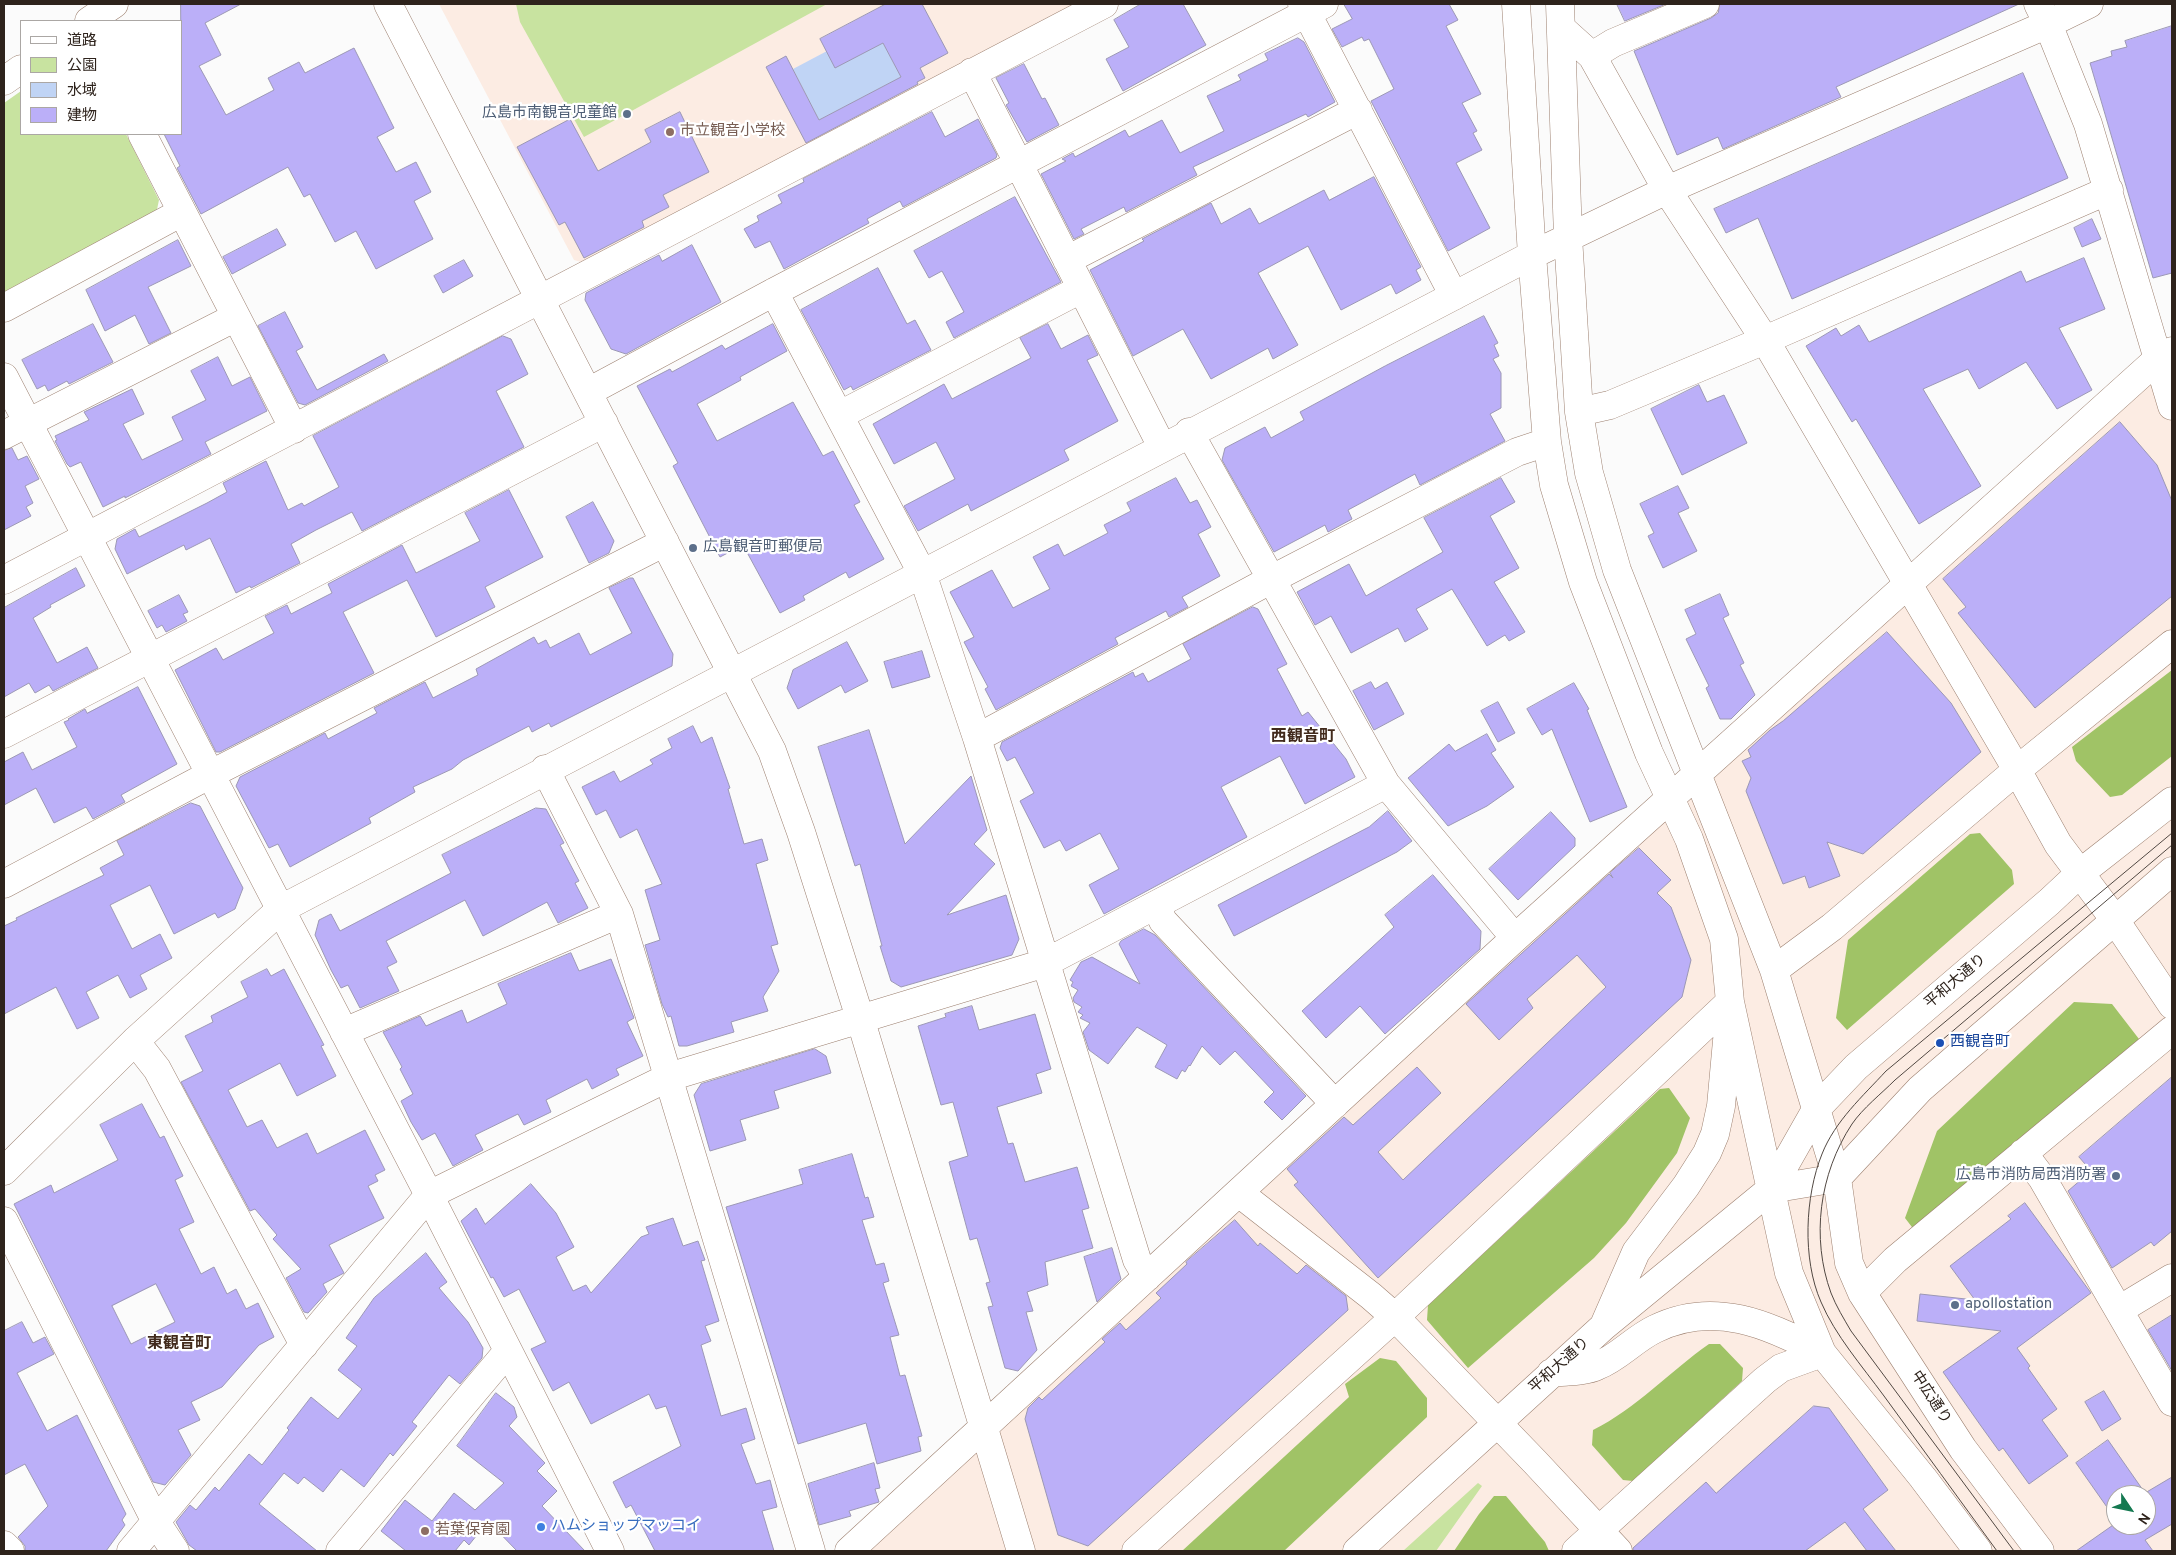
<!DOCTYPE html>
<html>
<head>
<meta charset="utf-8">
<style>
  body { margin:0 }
  #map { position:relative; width:2176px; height:1555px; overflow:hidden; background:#fbfbfb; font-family:Overpass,"Noto Sans JP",sans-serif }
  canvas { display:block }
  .frame { position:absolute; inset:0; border:5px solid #2e231c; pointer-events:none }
  .legend { position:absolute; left:20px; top:20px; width:162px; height:115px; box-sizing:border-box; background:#fff; border:1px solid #aba7a4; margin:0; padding:6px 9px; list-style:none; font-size:15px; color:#2e231c }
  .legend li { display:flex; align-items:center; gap:10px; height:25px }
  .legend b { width:25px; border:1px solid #aba7a4 }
  .north { position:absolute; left:2106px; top:1485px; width:50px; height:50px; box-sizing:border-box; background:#fff; border:1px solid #aba7a4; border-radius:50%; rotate:124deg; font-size:14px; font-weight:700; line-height:20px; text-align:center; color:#2e231c }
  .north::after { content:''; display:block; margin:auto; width:18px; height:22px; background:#157951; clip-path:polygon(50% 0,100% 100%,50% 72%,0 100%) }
</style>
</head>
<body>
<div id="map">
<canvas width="2176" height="1555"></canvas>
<div class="frame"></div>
<ul class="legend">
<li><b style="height:6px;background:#fff"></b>道路</li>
<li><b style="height:14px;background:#c8e3a0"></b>公園</li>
<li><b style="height:14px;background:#c0d4f5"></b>水域</li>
<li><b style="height:14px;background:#bbaff8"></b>建物</li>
</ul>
<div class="north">N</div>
</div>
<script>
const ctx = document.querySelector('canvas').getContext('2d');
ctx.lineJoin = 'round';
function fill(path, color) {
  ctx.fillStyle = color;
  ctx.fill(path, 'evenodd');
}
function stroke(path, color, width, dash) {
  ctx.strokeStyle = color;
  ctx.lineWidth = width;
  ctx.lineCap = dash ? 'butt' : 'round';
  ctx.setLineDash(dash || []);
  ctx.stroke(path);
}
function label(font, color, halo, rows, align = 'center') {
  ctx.font = font + ' Overpass,"Noto Sans JP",sans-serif';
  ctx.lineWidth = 4.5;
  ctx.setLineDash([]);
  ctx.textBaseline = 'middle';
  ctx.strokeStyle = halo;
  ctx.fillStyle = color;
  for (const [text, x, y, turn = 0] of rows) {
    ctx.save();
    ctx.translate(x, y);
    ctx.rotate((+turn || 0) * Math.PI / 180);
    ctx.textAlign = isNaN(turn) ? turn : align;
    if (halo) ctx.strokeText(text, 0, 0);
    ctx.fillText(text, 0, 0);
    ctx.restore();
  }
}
const built = new Path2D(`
  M439,4H1081L581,262L574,260Z
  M2172,341V1330L2146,1353L2172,1398V1551H851ZM2116,1495H2146V1525H2116Z`);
const green = new Path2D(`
  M516,4H827L584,137L520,22Z
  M21,91V134H126L159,200L155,219L4,296V103Z
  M1478,1483L1482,1486L1436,1551H1403Z`);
const forest = new Path2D(`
  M2172,670V756L2122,795L2110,797L2076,761L2072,747Z
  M1980,833L2012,870L2014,884L1847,1030L1836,1018L1848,940L1970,834Z
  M2074,1002L2112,1004L2139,1039L1915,1231L1905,1218L1937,1131Z
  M1669,1088L1690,1118L1677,1153L1626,1223L1594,1258L1468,1368L1427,1320L1428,1305L1660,1089Z
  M1709,1344H1720L1743,1368L1742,1381L1633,1481L1623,1480L1592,1445L1593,1430C1637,1408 1669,1372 1709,1344Z
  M1380,1358L1396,1361L1427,1398V1417L1284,1551H1182L1349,1397L1345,1384Z
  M1494,1496H1506L1545,1542L1549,1551H1454L1479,1514Z`);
const water = new Path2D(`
  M883,43L901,77L819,120L793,69L827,51Z`);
const building = new Path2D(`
  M181,4H241L205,23L221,55L199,66L226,115L274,90L268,78L299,62L305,73L354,48L394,128L377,137L396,172L416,162L431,192L414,201L433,239L376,269L356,231L335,242L310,194L304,197L288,167L201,214L177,168L180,166L164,134H181Z
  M886,4H922L948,53L920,68L925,78L917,82L918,84L806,143L766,67L786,56L819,120L901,77L883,43L835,68L820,39Z
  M1141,4H1183L1206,45L1123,91L1106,59L1129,47L1114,20Z
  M1344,4H1449L1458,20L1446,26L1481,94L1462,103L1477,131L1473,133L1482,150L1456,163L1490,228L1448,251L1371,101L1394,89L1369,39L1364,41L1362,37L1342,47L1332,29L1352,19Z
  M1617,4H1666L1625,21Z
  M1720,4H2019L1836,87L1841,97L1723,149L1718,137L1677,155L1634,51L1711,18L1718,13Z
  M2172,26V273L2153,278L2090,63L2112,56L2111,51L2127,47L2125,41Z
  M1298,38L1304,42L1335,102L1308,117L1306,114L1193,167L1197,175L1126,212L1124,207L1081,229L1084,234L1074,239L1041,174L1066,161L1062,159L1073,153L1075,157L1125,130L1129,137L1162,120L1180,153L1224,131L1207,96L1241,80L1238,75L1268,60L1265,54Z
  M1024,64L1042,99L1045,98L1059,125L1027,142L1006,105L1009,103L996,78Z
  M2023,73L2068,178L1922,242L1792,299L1758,218L1726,233L1714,209Z
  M680,112L709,172L663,195L669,207L642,221L644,227L584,258L565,222L559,225L517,147L570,119L598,171L651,142L645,130Z
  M932,112L945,137L978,119L997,155L996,158L903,207L900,201L867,219L869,223L784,269L770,241L755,248L744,229L759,221L757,216L782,203L778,195L804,182L803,179Z
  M1374,177L1421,267L1416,270L1421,280L1396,294L1391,284L1341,310L1308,246L1258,273L1298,345L1273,359L1268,348L1211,379L1183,329L1133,356L1090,270L1144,241L1142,239L1211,203L1221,224L1250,208L1259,224L1324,190L1329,200Z
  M1015,197L1061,282L954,338L946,322L964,312L942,271L929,278L914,251Z
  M2092,219L2101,239L2082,247L2074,228Z
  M277,229L286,245L232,274L223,257Z
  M178,240L191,266L148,287L171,333L149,344L135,315L105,331L86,290Z
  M692,245L721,302L626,354L611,349L585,300L586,293L659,255L662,261Z
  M2084,258L2105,309L2059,328L2092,390L2057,409L2026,362L1979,389L1968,369L1923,389L1981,486L1919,524L1856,419L1852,422L1806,346L1836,328L1841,336L1859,325L1869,342L2021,271L2026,282Z
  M464,260L473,276L443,293L434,276Z
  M878,268L907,324L915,320L931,350L853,390L851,386L844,390L801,310Z
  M285,312L303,347L296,351L317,390L384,354L388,361L305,405L298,403L258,326Z
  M1484,316L1498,343L1494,345L1499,356L1493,359L1501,373V408L1490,414L1505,441L1420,485L1415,474L1348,510L1352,519L1328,532L1325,525L1274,552L1222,460L1225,448L1265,427L1271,438L1304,420L1300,412L1385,366Z
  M93,324L113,362L69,384L67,381L48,391L45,385L37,389L22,360Z
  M773,324L787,351L740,377L741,380L697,404L717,441L793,402L823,456L833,451L860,502L854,505L884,559L849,578L846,572L803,596L805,600L780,613L743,545L720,557L673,466L678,463L637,386L670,369L672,372L722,345L725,349Z
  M1048,324L1061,349L1088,335L1098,355L1087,360L1118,421L1064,450L1069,460L971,511L968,504L918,531L904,506L955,479L936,442L894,464L873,424L944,384L952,399L1031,358L1020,338Z
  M503,336L511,339L528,374L496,391L524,447L362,531L352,512L316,530L291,544L300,563L251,588L250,586L236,593L210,538L186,550L184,545L127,574L115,549L117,539L135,529L139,537L207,503L227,492L223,483L266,461L288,510L302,503L304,506L339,487L313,436Z
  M218,357L232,386L250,377L267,411L205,442L211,454L125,498V496L103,507L81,462L70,467L67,464L55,441L57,440L55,436L89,420L84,412L132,389L144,414L123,424L142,460L183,440L172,417L206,400L191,371Z
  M1699,385L1707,402L1724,395L1747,443L1682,475L1651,409Z
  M2120,422L2157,465L2172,501V596L2035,708L1958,613L1966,607L1943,579Z
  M12,448L18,460L27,456L39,479L25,486L33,503L26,507L31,516L4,530V451Z
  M1176,478L1190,503L1197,500L1211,527L1198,534L1220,576L1182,597L1188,607L1169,617L1166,611L1115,638L1118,644L996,710L985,689L988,687L964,642L974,637L950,592L992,570L1013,608L1050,589L1033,557L1058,544L1064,556L1108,533L1104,525L1131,511L1127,503Z
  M1501,478L1515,502L1490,516L1519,568L1494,582L1525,632L1509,641L1505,635L1487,646L1452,589L1416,609L1428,629L1405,642L1398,628L1351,653L1331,616L1315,625L1297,592L1349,564L1366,596L1443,552L1424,518Z
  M1678,486L1689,508L1678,513L1697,551L1663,568L1648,536L1654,533L1640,504Z
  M509,490L543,557L485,587L495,607L436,637L407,580L343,612L374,673L220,752H216L175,670L216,648L223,660L274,633L265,616L287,605L291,614L332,593L328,584L402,545L416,573L480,541L465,513Z
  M593,502L614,541L609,553L589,563L566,517Z
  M76,568L85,586L50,605L51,607L33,618L57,663L87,647L98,668L53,691L49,685L35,693L29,683L4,697V608Z
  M630,578H633L673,654L672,666L551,727L549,723L532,732L529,726L463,760L452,769L413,787L415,792L369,818L371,823L290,867L278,844L269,848L236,786L240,777L325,733L328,739L377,713L374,708L425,682L433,698L478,675L476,669L534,637L538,644L546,640L550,648L579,633L590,655L632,633L609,588Z
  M1720,594L1729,615L1723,618L1744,663L1740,665L1755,695L1731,719H1720L1706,688L1709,686L1686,639L1696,634L1685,610Z
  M179,595L188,612L183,614L187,621L166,632L162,625L157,628L148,611Z
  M1253,607L1258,609L1287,664L1277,669L1302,716L1308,712L1346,759L1355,777L1305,804L1280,756L1221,787L1247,837L1104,914L1089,885L1119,869L1100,833L1066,851L1060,840L1044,848L1020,801L1034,793L1015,757L1007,761L1000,748L1002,742L1133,672L1135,677L1143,673L1148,682L1191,659L1183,644Z
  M1887,632L1951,703L1981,752L1863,854L1827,842L1840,876L1809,888L1805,876L1783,884L1746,791L1751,778L1742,761L1751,757L1748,750L1770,730L1783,721Z
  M847,642L868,681L845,693L841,685L798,709L787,688L793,670Z
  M922,651L930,677L892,688L884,662Z
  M1371,682L1375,689L1387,682L1404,714L1374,730L1353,691Z
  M1574,683L1589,709L1587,710L1627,807L1590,822L1552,729L1542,735L1527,709Z
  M138,687L177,764L121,795L125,802L93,819L86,807L54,823L36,788L4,805V762L23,752L32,770L77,747L64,722L69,720L68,719L85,709L87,713Z
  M1498,702L1515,733L1498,742L1481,711Z
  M693,726L701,743L712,737L730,788L728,789L744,844L762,839L768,860L756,864L778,944L771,946L779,971L763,997L768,1011L731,1022L734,1032L687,1046H679L671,1016L668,1017L662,1004L645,945L660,940L645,890L662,884L637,829L620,838L606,810L596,815L582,787L614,771L620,782L653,764L650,760L672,748L668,739Z
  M869,730L905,844L971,776L987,830L974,844L995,864L947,915L1006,895L1019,939L1012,955L901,987L891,981L880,946H882L860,864L855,866L818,747Z
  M1487,734L1496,750L1491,753L1514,787L1487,806L1448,826L1408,778L1449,744L1455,751Z
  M191,803L200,806L243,888L235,909L218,918L215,913L174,934L150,885L110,905L132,949L160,934L172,958L140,975L147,989L130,998L118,975L86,992L99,1018L77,1029L56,987L4,1014V926L17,920L16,918L104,875L100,868L124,855L117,841Z
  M536,808L546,809L564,843L560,845L579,881L575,883L588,908L558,923L547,902L483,936L465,900L386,941L397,962L387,967L399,991L360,1008L348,985L341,988L331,970L315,935L319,920L331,914L340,931L451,873L442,855Z
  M1388,811L1412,841L1397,852L1234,936L1218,905L1369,827Z
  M1551,812L1575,838V846L1518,900L1489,869Z
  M1639,848L1671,880L1657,893L1671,907L1691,960L1682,997L1378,1278L1294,1185L1298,1182L1287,1169L1344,1117L1353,1125L1417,1067L1441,1093L1378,1152L1403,1180L1606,987L1577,955L1527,999L1533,1008L1499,1040L1466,1004L1609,874L1613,878L1610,873Z
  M1433,875L1481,931L1480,949L1385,1034L1360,1006L1326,1038L1302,1011L1394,927L1385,915Z
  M1144,929L1155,935L1306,1096L1282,1120L1264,1102L1274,1092L1235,1051L1220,1065L1202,1046L1190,1066L1189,1065L1185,1072L1182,1070L1177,1079L1155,1067L1167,1045L1137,1027L1108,1064L1089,1050L1083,1032L1090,1023L1080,1018L1083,1015L1078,1012L1082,1007L1074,1002L1073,998L1078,990L1071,986L1073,982L1070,980L1081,962L1092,957L1140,984L1119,944L1121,941Z
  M571,953L579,971L611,959L634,1018L627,1022L643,1056L616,1069L619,1075L592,1089L587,1079L546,1100L551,1112L524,1125L518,1114L475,1135L483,1150L453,1166L435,1133L422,1140L411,1122L401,1101L413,1094L400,1069L402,1067L383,1032L420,1016L426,1026L462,1010L467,1023L507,1004L498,984Z
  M267,969L271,976L284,969L324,1045L321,1046L336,1076L297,1096L280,1063L228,1090L247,1127L262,1120L277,1148L307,1133L317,1154L365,1130L385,1170L375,1175L378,1181L368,1186L384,1218L329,1245L344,1273L323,1284L327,1292L308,1313L304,1312L286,1278L301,1269L273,1239L277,1235L255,1209L250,1211L181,1082L203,1071L185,1036L213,1022L211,1016L248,997L241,982Z
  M972,1006L979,1030L1035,1014L1051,1069L1036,1074L1042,1093L997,1107L1008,1144L1013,1143L1025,1182L1077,1167L1089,1208L1082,1210L1093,1248L1045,1262L1048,1285L1027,1292L1033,1311L1026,1312L1037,1350L1018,1371L1005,1368L988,1307L993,1306L986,1283L990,1282L977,1238L970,1240L949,1162L968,1156L953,1102L941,1105L918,1026L946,1017L945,1014Z
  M815,1049L826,1056L831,1073L774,1091L779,1108L740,1120L746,1140L710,1151L694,1095L701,1084Z
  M2172,1077V1231L2154,1246L2151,1242L2112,1268L2068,1191L2091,1171L2079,1157Z
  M142,1104L160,1138L164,1136L183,1176L175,1180L194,1222L179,1229L201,1274L214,1267L227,1294L236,1289L246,1309L258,1303L274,1337L259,1345L222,1387L191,1402L200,1420L178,1430L191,1455L165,1485L153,1482L14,1204L51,1185L54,1193L118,1160L100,1125ZM156,1284L175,1322L131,1344L112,1306Z
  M852,1154L865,1198L868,1197L874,1217L862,1220L876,1265L884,1263L889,1281L883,1283L899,1335L890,1337L900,1376L905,1375L922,1436L918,1437L921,1451L877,1464L866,1423L798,1444L726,1207L803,1184L799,1170Z
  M531,1184L556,1213L574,1247L556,1257L573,1291L586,1285L591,1293L641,1237L649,1234L646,1227L673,1218L683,1246L698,1241L705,1260L701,1261L719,1321L705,1326L711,1341L701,1345L721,1416L746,1408L755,1439L741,1444L756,1484L770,1480L777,1507L762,1511L774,1551H655L631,1505L626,1508L613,1482L681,1446L666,1406L656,1409L649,1394L591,1424L569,1382L553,1391L531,1349L546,1342L519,1289L504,1297L493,1277L491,1278L461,1221L476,1208L485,1224Z
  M2025,1203L2091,1293L2017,1348L2030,1366L2028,1368L2057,1409L2042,1420L2068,1456L2029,1484L2003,1448L1999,1451L1981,1426L1943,1372L2001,1331L1917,1321L1920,1294L1975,1300L1950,1266L2011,1219L2008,1216Z
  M1235,1220L1258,1246L1260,1243L1297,1274L1306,1265L1346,1296L1348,1310L1088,1546L1058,1535L1025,1419L1028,1408L1039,1397L1042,1400L1105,1342L1102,1339L1120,1323L1126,1330L1161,1298L1156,1293L1187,1264L1186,1262Z
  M1112,1248L1121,1279L1097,1302L1084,1257Z
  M426,1253L447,1282L439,1288L468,1322L483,1348L482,1358L460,1384L449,1375L412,1422L417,1426L393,1456L390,1453L364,1487L341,1469L323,1492L304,1477L298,1484L284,1473L259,1504L317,1551H197L189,1545L176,1522L190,1505L196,1510L215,1487L219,1491L249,1454L262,1465L289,1430L287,1428L311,1397L338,1419L362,1389L338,1370L357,1346L346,1338L374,1298Z
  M2172,1315V1371L2148,1330Z
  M22,1322L33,1343L45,1337L54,1354L17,1373L47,1431L77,1415L126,1514L122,1520L125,1525L106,1551H25V1546L18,1537L48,1506L25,1464L4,1475V1331Z
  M2104,1391L2121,1419L2102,1431L2085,1402Z
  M496,1393L514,1407L517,1417L509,1426L545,1463L537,1471L557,1491L542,1506L585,1551H517L488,1521L469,1545L464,1540L455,1551H406L381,1531L405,1500L432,1521L454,1493L475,1510L504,1483L457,1446Z
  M1814,1406L1829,1408L1888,1490L1863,1509L1896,1551H1867L1845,1522L1805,1551H1633V1548L1706,1482L1716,1493Z
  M2108,1440L2145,1493L2172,1477V1524L2145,1540L2153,1551H2076L2116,1523V1525H2146V1495H2116V1520L2076,1463Z
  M874,1463L880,1488L875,1489L879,1502L849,1511L851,1516L819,1525L808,1484Z`);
const minor = new Path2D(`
  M388,4L772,751L801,832L860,1018L1021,1551
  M1302,4L1454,296
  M1516,4L1532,255L1547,442L1554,485L1583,582L1649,753L1689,839L1724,939L1730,1002L1789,1273L1822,1353L1923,1478L1978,1551
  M1560,4L1568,237L1579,412L1589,473L1617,570L1774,970L1837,1178L1849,1263L1862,1293L1963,1449L2040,1551
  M2038,4L2048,24L2088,124L2172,406
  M89,21L114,4
  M1562,29L1592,56L1667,190L1765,340L2017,770L2058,844L2115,920L2172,1005
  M1592,56L1613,43L1705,4
  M972,72L1162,447
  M4,81L21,69
  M142,134L294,429
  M1067,260L1358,110
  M774,292L922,573L977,738L1137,1260L1147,1277
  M4,308L182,212
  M4,377L429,1195L610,1551
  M588,392L774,292L1324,4
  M1579,412L1610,405L1765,340L2109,190
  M840,415L1081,289
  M1189,432L1386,784L1515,938
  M4,435L236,317
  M4,580L1104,4
  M4,734L604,423
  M977,738L1272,579L1517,452L1547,442
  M545,769L619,914L811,1551
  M4,884L211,774L665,542
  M1156,906L1163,921L1335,1104
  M1774,970L1832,927L2017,770L2172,644
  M344,1032L619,914
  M135,1041L157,1069L304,1345
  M2023,1153L2042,1178L2172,1402
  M4,1171L135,1041L281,909L1532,255L1667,190L2048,24L2089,4
  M1771,1189L1837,1178L1920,1089L2172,871
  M1239,1193L1371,1296L1395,1317L1535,1462L1618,1551
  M4,1221L156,1522L175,1551
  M1862,1293L1895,1260L2172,1030
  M2119,1310L2172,1278
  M1605,1323L1636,1252L1686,1186L1707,1153L1715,1134L1721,1106L1728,1030
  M1551,1373C1565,1371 1584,1372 1597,1366C1618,1358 1634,1339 1655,1329C1713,1300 1769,1324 1822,1353
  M4,1545L10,1551
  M131,1551L429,1195L669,1077L1045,963L1386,784
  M340,1551L508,1351
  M849,1551L1515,938L2159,358L2172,351
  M1136,1551L1395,1317L1730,1002
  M1357,1551L1604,1326L1771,1189L1817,1108L1856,1067L2049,902L2079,874L2172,801
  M1576,1551L1765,1380L1781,1368L1822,1353`);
const tram = new Path2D(`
  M1997,1551C1959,1499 1922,1448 1884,1396C1862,1366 1835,1335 1821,1302C1802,1259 1805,1196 1822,1154C1835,1121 1863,1096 1886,1071L2172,833
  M2014,1551L1851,1331C1844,1319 1836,1306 1831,1293C1811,1238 1819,1174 1852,1124C1863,1108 1881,1094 1895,1080L2172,845`);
const markers = [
  [627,114,5,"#5c6f8a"],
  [670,132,5,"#8d6e63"],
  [693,548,5,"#5c6f8a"],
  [1940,1043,5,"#1a4fb4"],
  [2116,1176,5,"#5c6f8a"],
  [1955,1305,5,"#5c6f8a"],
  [541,1527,5,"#3f7fe0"],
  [425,1531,5,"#8d6e63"]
];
const serviceNames = [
  ["広島市南観音児童館",617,114],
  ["広島観音町郵便局",703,548,"left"],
  ["広島市消防局西消防署",2106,1176],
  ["apollostation",1965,1305,"left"]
];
const educationNames = [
  ["市立観音小学校",680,132],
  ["若葉保育園",435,1531]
];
const streetNames = [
  ["平和大通り",1956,982,-40],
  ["平和大通り",1560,1366,-42],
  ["中広通り",1930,1398,57]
];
const transitNames = [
  ["西観音町",1950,1043]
];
const shopNames = [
  ["ハムショップマッコイ",551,1527]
];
const neighbourhoodNames = [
  ["西観音町",1303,738],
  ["東観音町",179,1345]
];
fill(built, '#fcece3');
fill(green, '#c8e3a0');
fill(forest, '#a0c366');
fill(water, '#c0d4f5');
fill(building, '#bbaff8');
stroke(building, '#9c98b5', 1);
stroke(minor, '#9d8070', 29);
stroke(minor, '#fff', 28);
stroke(tram, '#524943', 1);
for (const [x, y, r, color] of markers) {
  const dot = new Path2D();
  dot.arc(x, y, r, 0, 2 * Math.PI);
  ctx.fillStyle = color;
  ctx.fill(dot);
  stroke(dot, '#fff', 2);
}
label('15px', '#4e5e75', '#fff', serviceNames, 'right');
label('15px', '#785e54', '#fff', educationNames, 'left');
label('15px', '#2e231c', '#fff', streetNames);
label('15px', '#164399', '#fff', transitNames, 'left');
label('15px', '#366cbe', '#fff', shopNames, 'left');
label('bold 16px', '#412a1c', '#fff', neighbourhoodNames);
</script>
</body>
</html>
